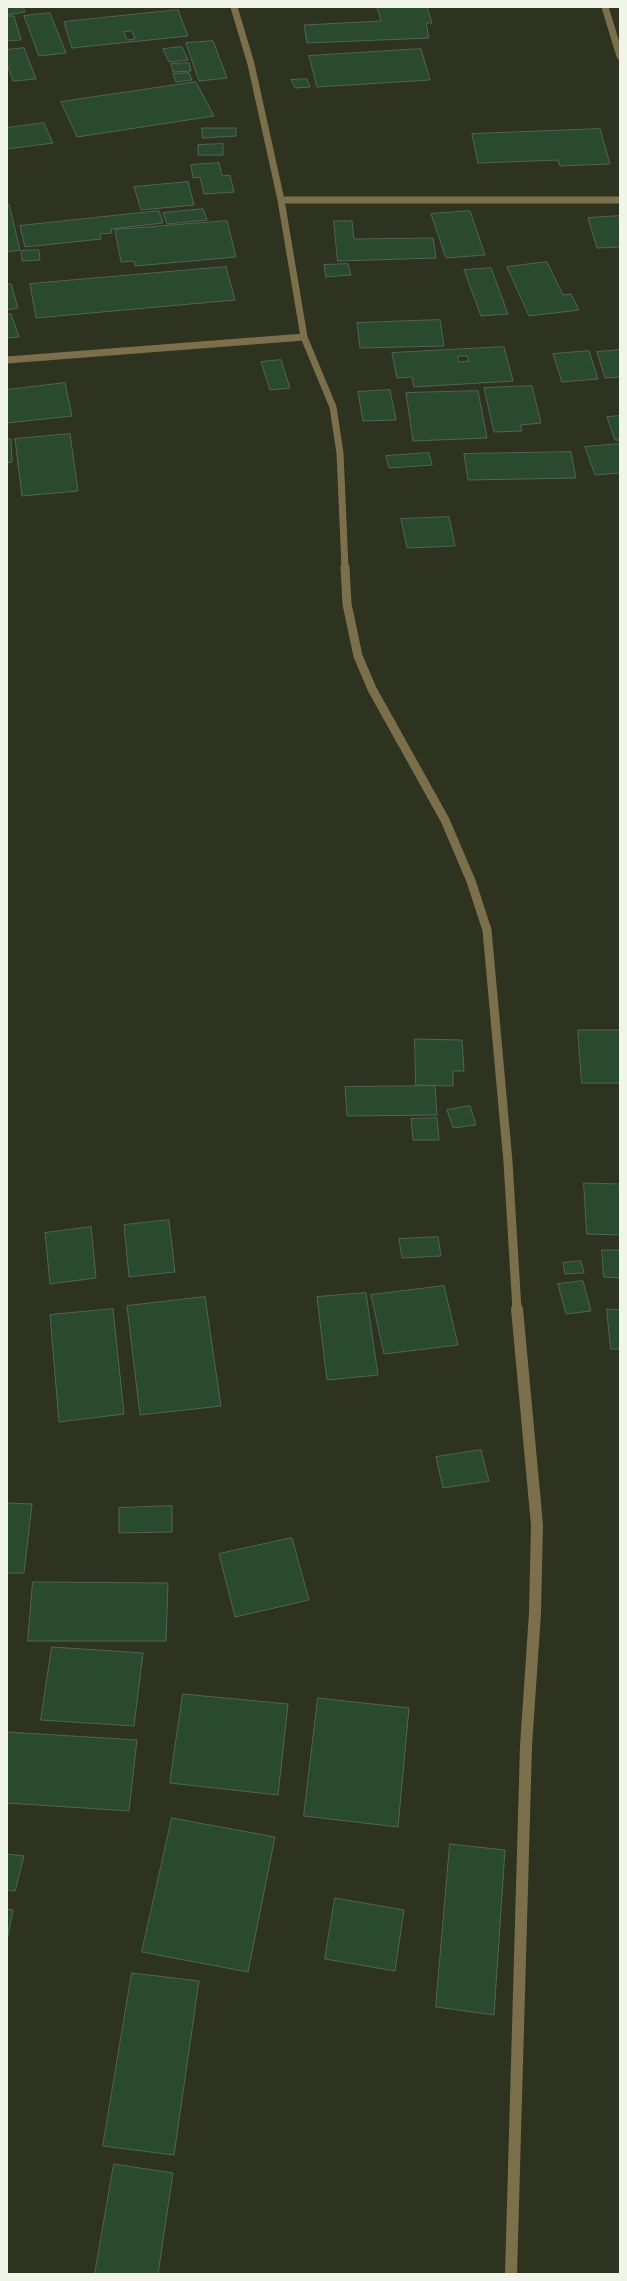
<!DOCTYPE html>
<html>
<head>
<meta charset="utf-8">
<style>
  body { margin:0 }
  #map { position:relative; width:627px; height:2281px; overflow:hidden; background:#2e331f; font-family:Roboto,sans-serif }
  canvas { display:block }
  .frame { position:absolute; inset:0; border:8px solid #f1f5e9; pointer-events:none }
</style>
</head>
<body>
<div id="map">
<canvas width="627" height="2281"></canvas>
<div class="frame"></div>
</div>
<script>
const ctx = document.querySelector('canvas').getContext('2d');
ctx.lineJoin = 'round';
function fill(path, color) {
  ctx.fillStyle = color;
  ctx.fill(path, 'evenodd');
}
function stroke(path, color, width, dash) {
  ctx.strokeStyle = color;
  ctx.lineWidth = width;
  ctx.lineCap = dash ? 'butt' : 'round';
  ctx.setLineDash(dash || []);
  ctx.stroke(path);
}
const building = new Path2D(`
  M7,7H23L25,12L7,15Z
  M377,7H427L432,23H426L429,38L307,43L304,25L381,21Z
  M178,10L188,36L72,48L64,22ZM132,31L135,39L127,40L124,32Z
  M50,13L66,53L39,56L24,16Z
  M7,16H14L21,40L7,41Z
  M213,41L227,78L199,81L186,43Z
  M182,47L188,60L169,62L163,49Z
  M24,48L36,79L13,81L7,64V50Z
  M421,49L430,80L317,87L309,56Z
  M189,63L191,71L173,72L171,64Z
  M189,73L192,80L176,82L173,74Z
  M307,79L310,87L295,88L291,80Z
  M196,82L214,116L77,137L61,102Z
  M44,123L53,143L7,149V128Z
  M202,128H236V136L203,138Z
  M600,129L610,164L560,166L558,160L478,163L472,134Z
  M223,144V155H198V145Z
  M219,163L222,176L230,175L234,192L204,194L200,177L193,178L191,165Z
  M188,182L194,205L141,210L134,187Z
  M7,204H9L20,250L7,252Z
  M203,209L207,220L167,224L163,213Z
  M159,211L163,223L111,229L112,233L100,234L101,239L25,247L20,226Z
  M470,211L485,255L446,258L431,214Z
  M620,216V247L597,248L588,218Z
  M227,221L236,257L135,266L134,261L121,262L115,230Z
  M334,221H352L354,239L433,238L436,258L338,261Z
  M39,250L40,260L22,261L21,251Z
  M547,262L563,295L571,294L579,310L529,316L507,267Z
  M348,264L351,275L326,277L324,265Z
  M226,267L235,300L36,318L30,284Z
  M491,268L508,314L481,316L464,270Z
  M11,284L18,308L7,310V285Z
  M11,314L19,337L7,338V315Z
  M440,320L444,346L360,348L357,323Z
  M504,347L513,381L414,387L412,377L397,378L392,353ZM458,356H467L469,361L459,362Z
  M620,350V377L605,378L597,352Z
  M589,351L598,379L562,382L553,354Z
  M281,360L290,388L270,390L261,362Z
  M65,383L72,416L7,423V390Z
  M532,386L541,423L520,425L522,431L494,432L484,388Z
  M390,390L396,420L363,421L358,392Z
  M478,391L487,438L413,441L406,393Z
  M620,416V440H615L607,417Z
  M70,434L78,491L22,496L15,439Z
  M11,439L12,462L7,463V440Z
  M620,444V473L595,475L585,447Z
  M571,452L576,478L468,480L464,454Z
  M429,453L432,465L389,468L386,456Z
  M449,517L455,546L407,548L401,519Z
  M578,1030H620V1083H582Z
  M415,1039L462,1040L464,1071H453V1086L416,1085Z
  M435,1086L437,1115L347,1116L345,1087Z
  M470,1106L476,1125L453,1128L447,1110Z
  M437,1118L439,1140H413L411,1119Z
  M584,1183L620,1184V1235L587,1234Z
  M169,1220L175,1272L129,1277L124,1225Z
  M91,1227L96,1278L50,1284L45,1233Z
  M438,1237L441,1256L402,1258L399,1239Z
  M602,1250H620V1278L604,1277Z
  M581,1261L584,1273L565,1274L563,1263Z
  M583,1281L591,1311L566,1314L558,1284Z
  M444,1286L458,1345L384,1354L371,1295Z
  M366,1293L378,1375L327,1380L317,1297Z
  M205,1297L221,1406L140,1415L127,1306Z
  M113,1309L124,1414L59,1422L50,1315Z
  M607,1309L620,1310V1349H611Z
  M481,1450L489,1481L443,1488L436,1457Z
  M7,1503L32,1504L24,1573H7Z
  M172,1506V1532L119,1533V1508Z
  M292,1538L309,1600L235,1617L219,1554Z
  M33,1582L168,1583L166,1641H28Z
  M52,1647L143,1653L134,1726L41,1720Z
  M183,1694L288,1704L278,1795L170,1783Z
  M318,1698L409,1708L398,1827L304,1816Z
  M7,1732L137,1740L129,1811L7,1803Z
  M172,1818L275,1837L248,1972L142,1952Z
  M450,1844L505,1850L494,2015L436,2007Z
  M7,1854L24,1856L15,1891L7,1890Z
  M335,1898L404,1910L395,1971L325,1959Z
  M7,1909L13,1910L7,1940Z
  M132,1973L199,1981L174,2155L103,2146Z
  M114,2164L173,2173L158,2274H95Z`);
const minorFar2 = new Path2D(`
  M234,7L251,64L281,200L304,337L333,407L340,453L345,568
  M605,7L620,56
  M281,200H620
  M7,360L304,337`);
const minorFar1 = new Path2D(`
  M345,567L347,604L358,656L372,689L445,820L471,881L487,930L508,1162L517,1310`);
const minor = new Path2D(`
  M511,2274L526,1746L535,1613L537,1525L517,1309`);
fill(building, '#2a4a2e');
stroke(building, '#526453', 1);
stroke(minorFar2, '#7b704b', 7);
stroke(minorFar1, '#7b704b', 9);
stroke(minor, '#7b704b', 12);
</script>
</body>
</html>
